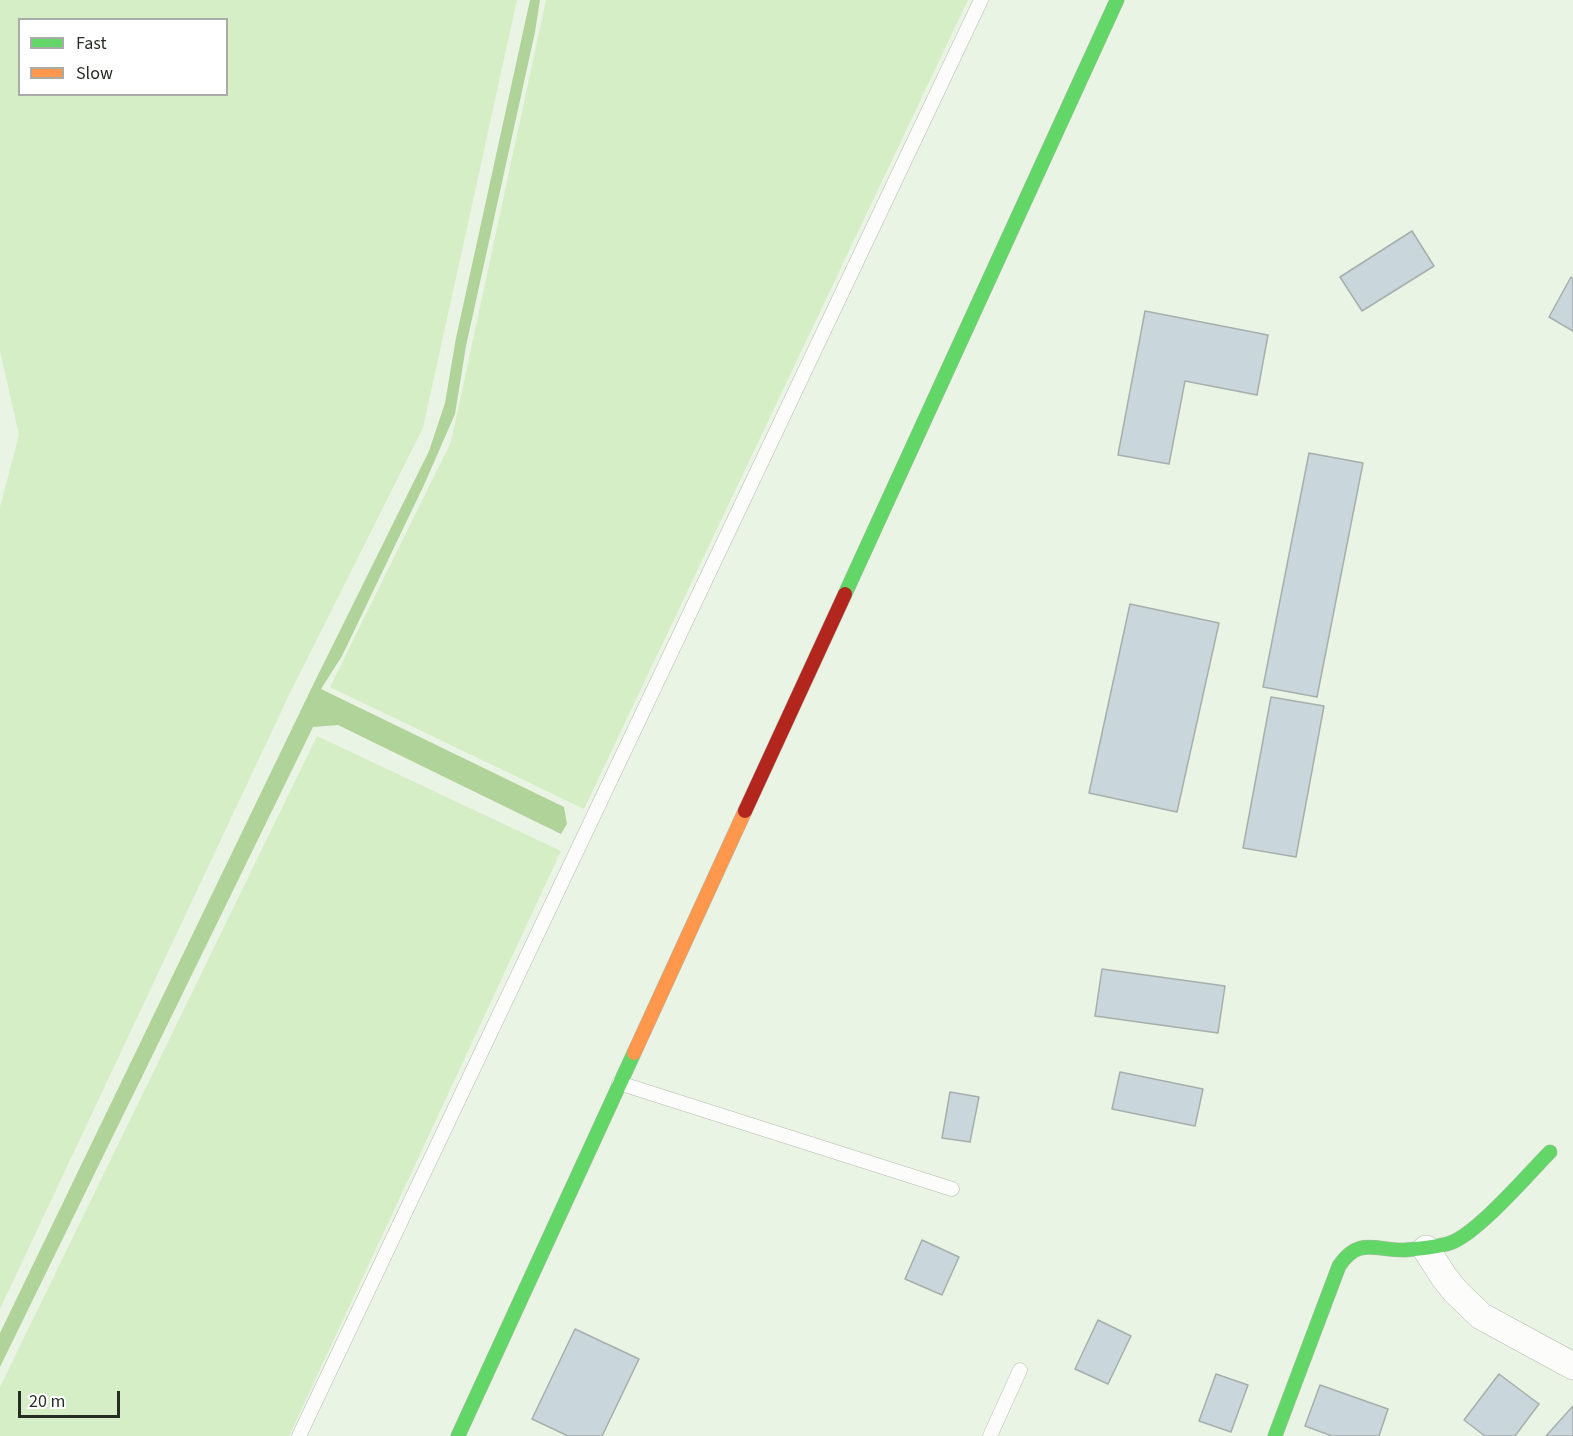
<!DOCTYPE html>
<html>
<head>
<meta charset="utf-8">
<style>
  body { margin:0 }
  #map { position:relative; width:1573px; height:1436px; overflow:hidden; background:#eaf4e4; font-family:"Source Sans 3",sans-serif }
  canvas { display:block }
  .legend { position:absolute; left:18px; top:18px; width:210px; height:78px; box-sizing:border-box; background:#fff; border:2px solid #a9aba7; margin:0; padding:8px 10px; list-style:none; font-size:18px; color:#272d23 }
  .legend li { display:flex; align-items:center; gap:12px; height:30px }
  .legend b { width:30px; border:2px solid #a9aba7 }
  .scale { position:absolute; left:18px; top:1391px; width:102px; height:27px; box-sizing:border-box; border:3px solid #272d23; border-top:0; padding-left:8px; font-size:18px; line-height:21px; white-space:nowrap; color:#272d23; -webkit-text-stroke:4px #fff; paint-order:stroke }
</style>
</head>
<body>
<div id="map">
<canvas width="1573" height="1436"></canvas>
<ul class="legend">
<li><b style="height:8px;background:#63d668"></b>Fast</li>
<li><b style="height:8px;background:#ff974d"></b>Slow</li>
</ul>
<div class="scale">20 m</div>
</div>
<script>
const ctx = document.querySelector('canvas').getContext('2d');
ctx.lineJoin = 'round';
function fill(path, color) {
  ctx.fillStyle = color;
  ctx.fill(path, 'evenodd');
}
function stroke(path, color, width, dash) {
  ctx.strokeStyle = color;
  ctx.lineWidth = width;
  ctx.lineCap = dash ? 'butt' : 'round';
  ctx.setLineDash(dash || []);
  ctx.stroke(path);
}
const green = new Path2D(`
  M0,0H517L423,428L289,695L0,1309V507L19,435L0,351ZM20,20H226V94H20Z
  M546,0H968L584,809L330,687L451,442Z
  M317,736L561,851L289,1436H0V1387Z`);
const water = new Path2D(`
  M530,0H540L535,32L466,346L455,414L424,485L342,656L321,689L564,807L567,824L561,834L338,725L313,727L0,1367V1333L314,683L429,451L445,403L456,338Z`);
const building = new Path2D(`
  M1412,231L1434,266L1362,311L1340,277Z
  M1571,277L1573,279V331L1549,317Z
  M1145,311L1268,335L1257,395L1185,381L1169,464L1118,455Z
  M1309,453L1363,463L1317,697L1263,687Z
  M1130,604L1219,623L1177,812L1089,793Z
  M1271,697L1324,706L1296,857L1243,848Z
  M1102,969L1225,986L1218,1033L1095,1016Z
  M1120,1072L1203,1089L1195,1126L1112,1109Z
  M950,1092L979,1097L970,1142L942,1138Z
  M922,1240L959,1257L942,1295L905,1279Z
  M1098,1320L1131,1336L1108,1384L1075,1369Z
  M575,1329L639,1359L602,1436H568L532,1419Z
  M1216,1374L1248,1385L1231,1432L1199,1421Z
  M1499,1374L1539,1404L1515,1436H1485L1464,1420Z
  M1320,1385L1388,1409L1379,1436H1332L1305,1426Z
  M1573,1406V1436H1546Z`);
const lane = new Path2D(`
  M619,1083L952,1189
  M299,1436L981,0
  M990,1436L1020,1370`);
const street = new Path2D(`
  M1426,1249L1444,1277L1456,1292L1481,1316L1573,1366`);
const fast = new Path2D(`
  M845,594L1117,0
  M458,1436L634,1053
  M1275,1436L1339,1266C1359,1236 1376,1251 1405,1250C1418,1249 1434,1247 1447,1244C1474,1238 1528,1174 1550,1152`);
const slow = new Path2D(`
  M634,1053L745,811`);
const jam = new Path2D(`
  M745,811L845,594`);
fill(green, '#d5eec6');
fill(water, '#b0d39a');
fill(building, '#c9d6dc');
stroke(building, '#a7afac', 1.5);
stroke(lane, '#b4bbaf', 15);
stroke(street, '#b4bbaf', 28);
stroke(fast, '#b4bbaf', 15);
stroke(slow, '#b4bbaf', 15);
stroke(jam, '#b4bbaf', 15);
stroke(lane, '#fcfdfb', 14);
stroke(street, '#fcfdfb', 27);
stroke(fast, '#63d668', 14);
stroke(slow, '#ff974d', 14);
stroke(jam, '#b3261e', 14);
</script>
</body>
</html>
